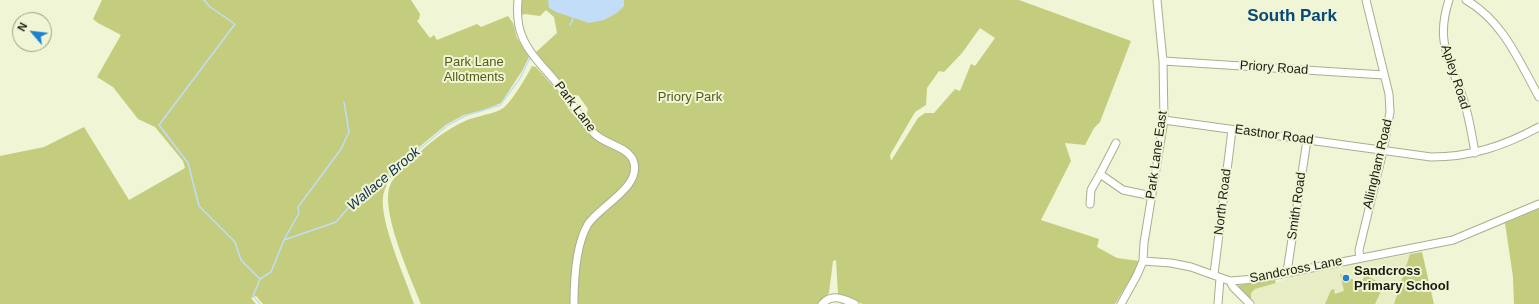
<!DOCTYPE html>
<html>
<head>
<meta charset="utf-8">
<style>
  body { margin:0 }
  #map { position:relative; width:1539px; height:304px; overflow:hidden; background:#f0f5d5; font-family:Helvetica,sans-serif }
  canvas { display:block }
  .north { position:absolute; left:12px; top:12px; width:40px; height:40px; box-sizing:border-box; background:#f0f5d5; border:1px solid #9a9e86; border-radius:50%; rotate:298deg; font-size:11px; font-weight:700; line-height:16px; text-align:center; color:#1a1c10 }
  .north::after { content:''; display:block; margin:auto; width:14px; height:18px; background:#1f81cc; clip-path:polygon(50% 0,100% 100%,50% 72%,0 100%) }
</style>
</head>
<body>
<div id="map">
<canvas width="1539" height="304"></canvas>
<div class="north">N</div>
</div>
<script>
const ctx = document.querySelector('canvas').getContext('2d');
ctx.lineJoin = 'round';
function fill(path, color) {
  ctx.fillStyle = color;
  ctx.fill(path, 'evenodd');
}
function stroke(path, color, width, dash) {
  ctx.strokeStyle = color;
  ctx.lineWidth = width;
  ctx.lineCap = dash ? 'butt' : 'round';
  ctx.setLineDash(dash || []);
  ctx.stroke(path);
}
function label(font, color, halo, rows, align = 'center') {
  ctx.font = font + ' Helvetica,sans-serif';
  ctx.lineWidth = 4;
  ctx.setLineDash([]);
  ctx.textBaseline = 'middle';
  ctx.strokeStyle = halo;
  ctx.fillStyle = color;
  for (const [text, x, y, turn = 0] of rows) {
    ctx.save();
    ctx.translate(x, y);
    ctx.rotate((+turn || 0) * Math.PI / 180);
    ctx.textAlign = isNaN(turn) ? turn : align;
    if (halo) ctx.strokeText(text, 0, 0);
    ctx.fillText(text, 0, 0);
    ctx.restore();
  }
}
const built = new Path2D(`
  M1410,254L1394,304H1253L1251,301V292L1255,289L1274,284L1295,275Z`);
const green = new Path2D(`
  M102,0H411L420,14L419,19L417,21L430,38L434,35L437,40L477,24L481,27L508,16L513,23L517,38L529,57L522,71L501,103L484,110L464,115L447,124L388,173L391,176C388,183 384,189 383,197C380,223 405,277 414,304H263L256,296L251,298L256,304H0V156L44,147L84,127L129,200L185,168L183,161L155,127L138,119L113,87L97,77L121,35L98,23L93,19Z
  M520,0H1019L1131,41L1100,122L1094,128L1085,145L1065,143L1071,161L1041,220L1099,239L1097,247L1117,258L1139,261L1137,268L1115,304H863L838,294L836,260L833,261L829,293L819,304H421C411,278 378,207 391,183C397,173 408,164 416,156C430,142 447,129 465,121C476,116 489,115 500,110C509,107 527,76 532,66L536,67L559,93L570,111L583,126L588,109L578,95L571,99L536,52L557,33L554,17L546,10L540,16L525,14L520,16ZM980,28L995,38L975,66L971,64L960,91L955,89L934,113H925L918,118L891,161L890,155L915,112L926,105L927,88L939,71L944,72L962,53Z
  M1539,209V304H1514L1513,277L1505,223Z
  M1422,252L1434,304H1394L1410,254Z
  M1340,274L1361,283L1365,275L1384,285L1375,304H1325L1331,290L1334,289L1335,294L1344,291Z
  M1275,280L1276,283L1255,289L1251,293V301L1238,289L1239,285Z`);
const water = new Path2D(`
  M548,0H624V6L617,13L604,20L589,23L556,12L549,8Z`);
const stream = new Path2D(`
  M204,0L210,7L235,24L159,125L188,163L199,206L235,242L241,260L260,279
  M570,25L574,17
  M284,240L299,213L298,207L341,149L349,132L344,102
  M260,304L253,296L260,279L271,272L284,240L336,222L349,207L376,189L398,167L448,125L465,116L500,105L519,80L530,58`);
const minor = new Path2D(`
  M518,0C517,12 517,25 522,36C529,55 548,71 560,87C573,103 580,121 596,135C607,145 630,147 634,163C640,188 600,206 588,224C576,244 574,281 574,304
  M1449,0C1435,42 1450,60 1463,98C1469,116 1472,135 1475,153
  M1466,0C1503,21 1519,61 1539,97
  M1163,61L1384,75
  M1164,120L1431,157C1471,157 1504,146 1539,127
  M1116,143L1100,174L1123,190L1152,196
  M1090,204L1091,190L1100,174
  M1360,258L1359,250L1383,151L1390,112L1389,94L1366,0
  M1143,261L1171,263L1191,267L1230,281L1256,279L1453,240L1539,204
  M1287,272L1307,140
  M1214,274L1232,130
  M1230,281L1233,287L1250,304
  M822,304C832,293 843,299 855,304
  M1121,304L1137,275L1143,261L1144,243L1164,120L1163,61L1157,0
  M1218,304L1220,278`);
const markers = [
  [1346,278,4,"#1f81cc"]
];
const parkNames = [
  ["Park Lane",474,62],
  ["Allotments",474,77],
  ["Priory Park",690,97]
];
const streetNames = [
  ["Priory Road",1274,68,4],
  ["Apley Road",1455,77,72],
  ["Park Lane",575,107,53],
  ["Eastnor Road",1274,135,8],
  ["Park Lane East",1157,155,-82],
  ["Allingham Road",1378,164,-77],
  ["North Road",1223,202,-83],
  ["Smith Road",1297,206,-82],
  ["Sandcross Lane",1296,270,-11]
];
const poiNames = [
  ["Sandcross",1354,271],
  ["Primary School",1354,286]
];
const waterNames = [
  ["Wallace Brook",384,179,-40]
];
const districtNames = [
  ["South Park",1292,16]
];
fill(built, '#e8edc5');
fill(green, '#c4cc7e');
fill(water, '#c1ddf8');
stroke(stream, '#c1ddf8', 1.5);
stroke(minor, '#aaae8f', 9);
stroke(minor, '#fff', 7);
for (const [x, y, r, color] of markers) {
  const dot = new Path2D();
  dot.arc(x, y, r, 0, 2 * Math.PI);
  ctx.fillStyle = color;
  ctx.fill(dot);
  stroke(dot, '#f0f5d5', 1.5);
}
label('13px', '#565b16', '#f0f5d5', parkNames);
label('13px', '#1a1c10', '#f0f5d5', streetNames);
label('bold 13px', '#1a1c10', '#f0f5d5', poiNames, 'left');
label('italic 14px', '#102f49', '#f0f5d5', waterNames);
label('bold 17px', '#074877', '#f0f5d5', districtNames);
</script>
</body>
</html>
